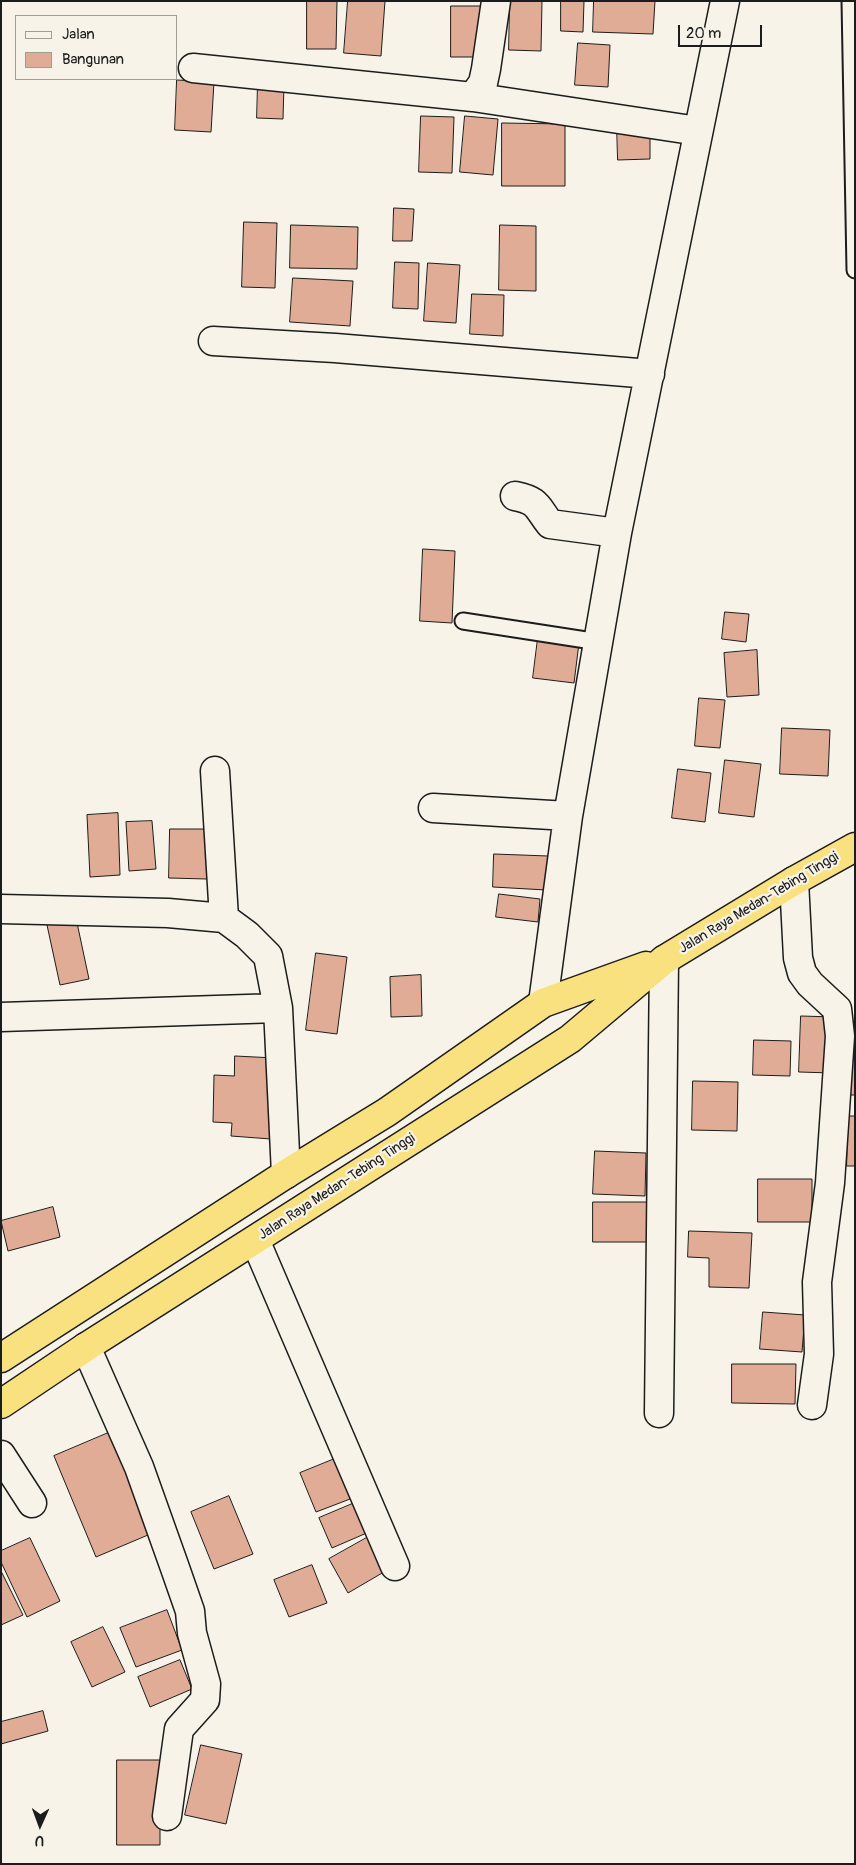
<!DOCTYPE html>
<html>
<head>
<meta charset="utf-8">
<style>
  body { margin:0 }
  #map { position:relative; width:856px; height:1865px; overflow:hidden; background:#f7f3e8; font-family:Pangolin,sans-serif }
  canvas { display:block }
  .frame { position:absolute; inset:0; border:2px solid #1c1c1c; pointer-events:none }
  .legend { position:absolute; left:15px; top:15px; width:162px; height:65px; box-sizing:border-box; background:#f7f3e8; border:1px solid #9f9d96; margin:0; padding:6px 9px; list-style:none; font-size:15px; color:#1c1c1c }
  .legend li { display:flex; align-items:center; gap:10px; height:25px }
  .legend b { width:25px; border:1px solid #9f9d96 }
  .north { position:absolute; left:15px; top:1800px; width:50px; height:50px; -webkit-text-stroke:4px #f7f3e8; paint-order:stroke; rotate:182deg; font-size:14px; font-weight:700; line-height:20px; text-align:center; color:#1c1c1c }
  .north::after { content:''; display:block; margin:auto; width:18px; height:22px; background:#1c1c1c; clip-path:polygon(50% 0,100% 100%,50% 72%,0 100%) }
  .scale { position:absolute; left:678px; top:25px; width:84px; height:22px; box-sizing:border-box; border:2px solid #1c1c1c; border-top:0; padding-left:6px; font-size:15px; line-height:18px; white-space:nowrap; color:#1c1c1c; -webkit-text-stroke:4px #f7f3e8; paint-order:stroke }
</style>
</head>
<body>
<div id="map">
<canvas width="856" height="1865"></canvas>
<div class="frame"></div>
<ul class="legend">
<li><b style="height:6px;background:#f7f3e8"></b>Jalan</li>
<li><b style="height:14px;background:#e1ac95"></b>Bangunan</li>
</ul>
<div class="north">U</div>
<div class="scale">20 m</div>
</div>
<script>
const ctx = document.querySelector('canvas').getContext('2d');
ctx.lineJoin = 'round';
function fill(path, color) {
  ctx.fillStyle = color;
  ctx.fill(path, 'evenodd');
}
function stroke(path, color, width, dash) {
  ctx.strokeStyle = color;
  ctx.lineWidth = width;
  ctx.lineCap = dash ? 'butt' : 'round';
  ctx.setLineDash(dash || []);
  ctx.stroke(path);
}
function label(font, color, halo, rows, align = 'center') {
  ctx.font = font + ' Pangolin,sans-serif';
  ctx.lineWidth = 4.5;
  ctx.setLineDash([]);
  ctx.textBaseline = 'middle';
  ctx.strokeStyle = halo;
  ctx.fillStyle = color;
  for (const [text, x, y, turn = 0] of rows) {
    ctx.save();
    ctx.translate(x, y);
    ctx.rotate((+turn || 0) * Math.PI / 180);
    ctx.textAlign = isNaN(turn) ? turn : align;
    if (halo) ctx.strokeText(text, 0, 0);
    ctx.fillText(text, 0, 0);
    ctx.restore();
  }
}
const building = new Path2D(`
  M307,1H337L336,49H307Z
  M348,1H385L381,56L344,53Z
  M510,1H542L541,51L509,50Z
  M561,1H584L583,32L561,31Z
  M594,1H655L653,34L593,32Z
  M451,6H485V57H451Z
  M578,43L610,45L608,87L575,85Z
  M177,80L214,82L211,132L175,130Z
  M258,82L284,83L283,119L257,118Z
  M421,116L454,117L452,173L419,172Z
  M465,116L498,119L493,175L460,172Z
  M502,123L565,124V186H502Z
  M617,127H650V159L618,160Z
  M394,208L414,209L412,241H393Z
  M244,222L277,223L275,288L242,287Z
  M291,225L358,227L357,269L290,268Z
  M500,225L536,226V291L499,290Z
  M395,262L419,263L418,309L393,308Z
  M428,263L460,265L456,323L424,321Z
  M293,278L353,281L350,326L290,322Z
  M472,294L504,295L503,336L470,334Z
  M423,549L455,551L452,623L420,621Z
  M725,612L749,614L746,642L722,639Z
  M538,638L579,643L574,683L533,678Z
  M757,650L759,695L727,697L724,653Z
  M699,698L725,700L720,748L695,746Z
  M782,728L830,730L828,776L780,774Z
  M725,760L761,764L754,817L719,813Z
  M678,769L711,773L705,822L672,818Z
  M118,813L120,875L90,877L87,815Z
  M152,821L156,869L129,871L126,822Z
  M170,829H207V879L169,878Z
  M494,854L548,856L546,890L493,887Z
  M499,894L540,899L538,922L496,917Z
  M76,918L89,979L60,985L47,925Z
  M316,953L347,957L337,1034L306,1030Z
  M421,975L422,1016L391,1017L390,977Z
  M801,1016L834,1017L832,1073L799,1072Z
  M754,1040L791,1041L790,1076L753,1075Z
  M235,1056L275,1058L271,1139L231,1136L232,1123L213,1122L214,1075L234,1076Z
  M855,1061V1095H846L844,1062Z
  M693,1081L738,1082L737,1131L692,1130Z
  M848,1116H855V1166H847Z
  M595,1151L646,1153L645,1196L593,1194Z
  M758,1179H812V1222H758Z
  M593,1202H652V1242H593Z
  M53,1207L60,1237L8,1251L1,1221Z
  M689,1231L752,1233L749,1288L709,1287V1258L688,1257Z
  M763,1312L805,1315L802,1352L760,1349Z
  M732,1364H796L795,1404L732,1403Z
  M113,1431L155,1532L96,1557L54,1456Z
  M342,1456L358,1496L316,1512L300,1473Z
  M229,1496L253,1554L214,1569L191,1512Z
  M357,1502L369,1532L332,1548L319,1518Z
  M370,1536L389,1569L348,1593L329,1559Z
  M30,1538L60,1601L27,1617L1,1562V1551Z
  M312,1565L327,1603L289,1617L274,1580Z
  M1,1571L23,1615L1,1625Z
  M167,1610L182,1650L136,1667L120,1628Z
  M103,1627L125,1672L92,1687L71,1642Z
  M180,1660L192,1689L150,1707L138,1677Z
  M43,1711L48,1731L1,1744V1722Z
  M201,1745L242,1754L226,1824L185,1815Z
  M117,1760H160V1845H117Z`);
const lane = new Path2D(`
  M850,1L855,270
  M463,621L599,642`);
const street = new Path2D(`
  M193,68L473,97L698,131
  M473,97L483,83L486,69L496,1
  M213,341L335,348L650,374
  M515,496C539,501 536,506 550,524L617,533
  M215,771L224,918
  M433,808L568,816
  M794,881L798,958L802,973L810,984L837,1009L840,1036L830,1183L817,1282L819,1354L812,1405
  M1,909L168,913L224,918L247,935L268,956L278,1008L286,1174
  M543,1003L568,816L617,533L725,1
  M1,1017L278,1008
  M255,1240L395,1566
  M86,1347L139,1467L175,1568L190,1611L192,1633L206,1684L205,1700L179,1729L167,1816
  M659,1413L664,960
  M1,1455L32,1503`);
const highway = new Path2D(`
  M1,1358L286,1174L387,1112L543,1003L646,966
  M1,1404L86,1347L570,1039L664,960L794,881L855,847`);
const streetNames = [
  ["Jalan Raya Medan-Tebing Tinggi",759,903,-31],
  ["Jalan Raya Medan-Tebing Tinggi",337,1187,-33]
];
fill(building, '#e1ac95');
stroke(building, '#1c1c1c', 1);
stroke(lane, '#1c1c1c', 19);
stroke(street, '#1c1c1c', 31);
stroke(highway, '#1c1c1c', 31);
stroke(lane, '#f7f3e8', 15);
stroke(street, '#f7f3e8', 28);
stroke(highway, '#fae180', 28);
label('14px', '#1c1c1c', '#f7f3e8', streetNames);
</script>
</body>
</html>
